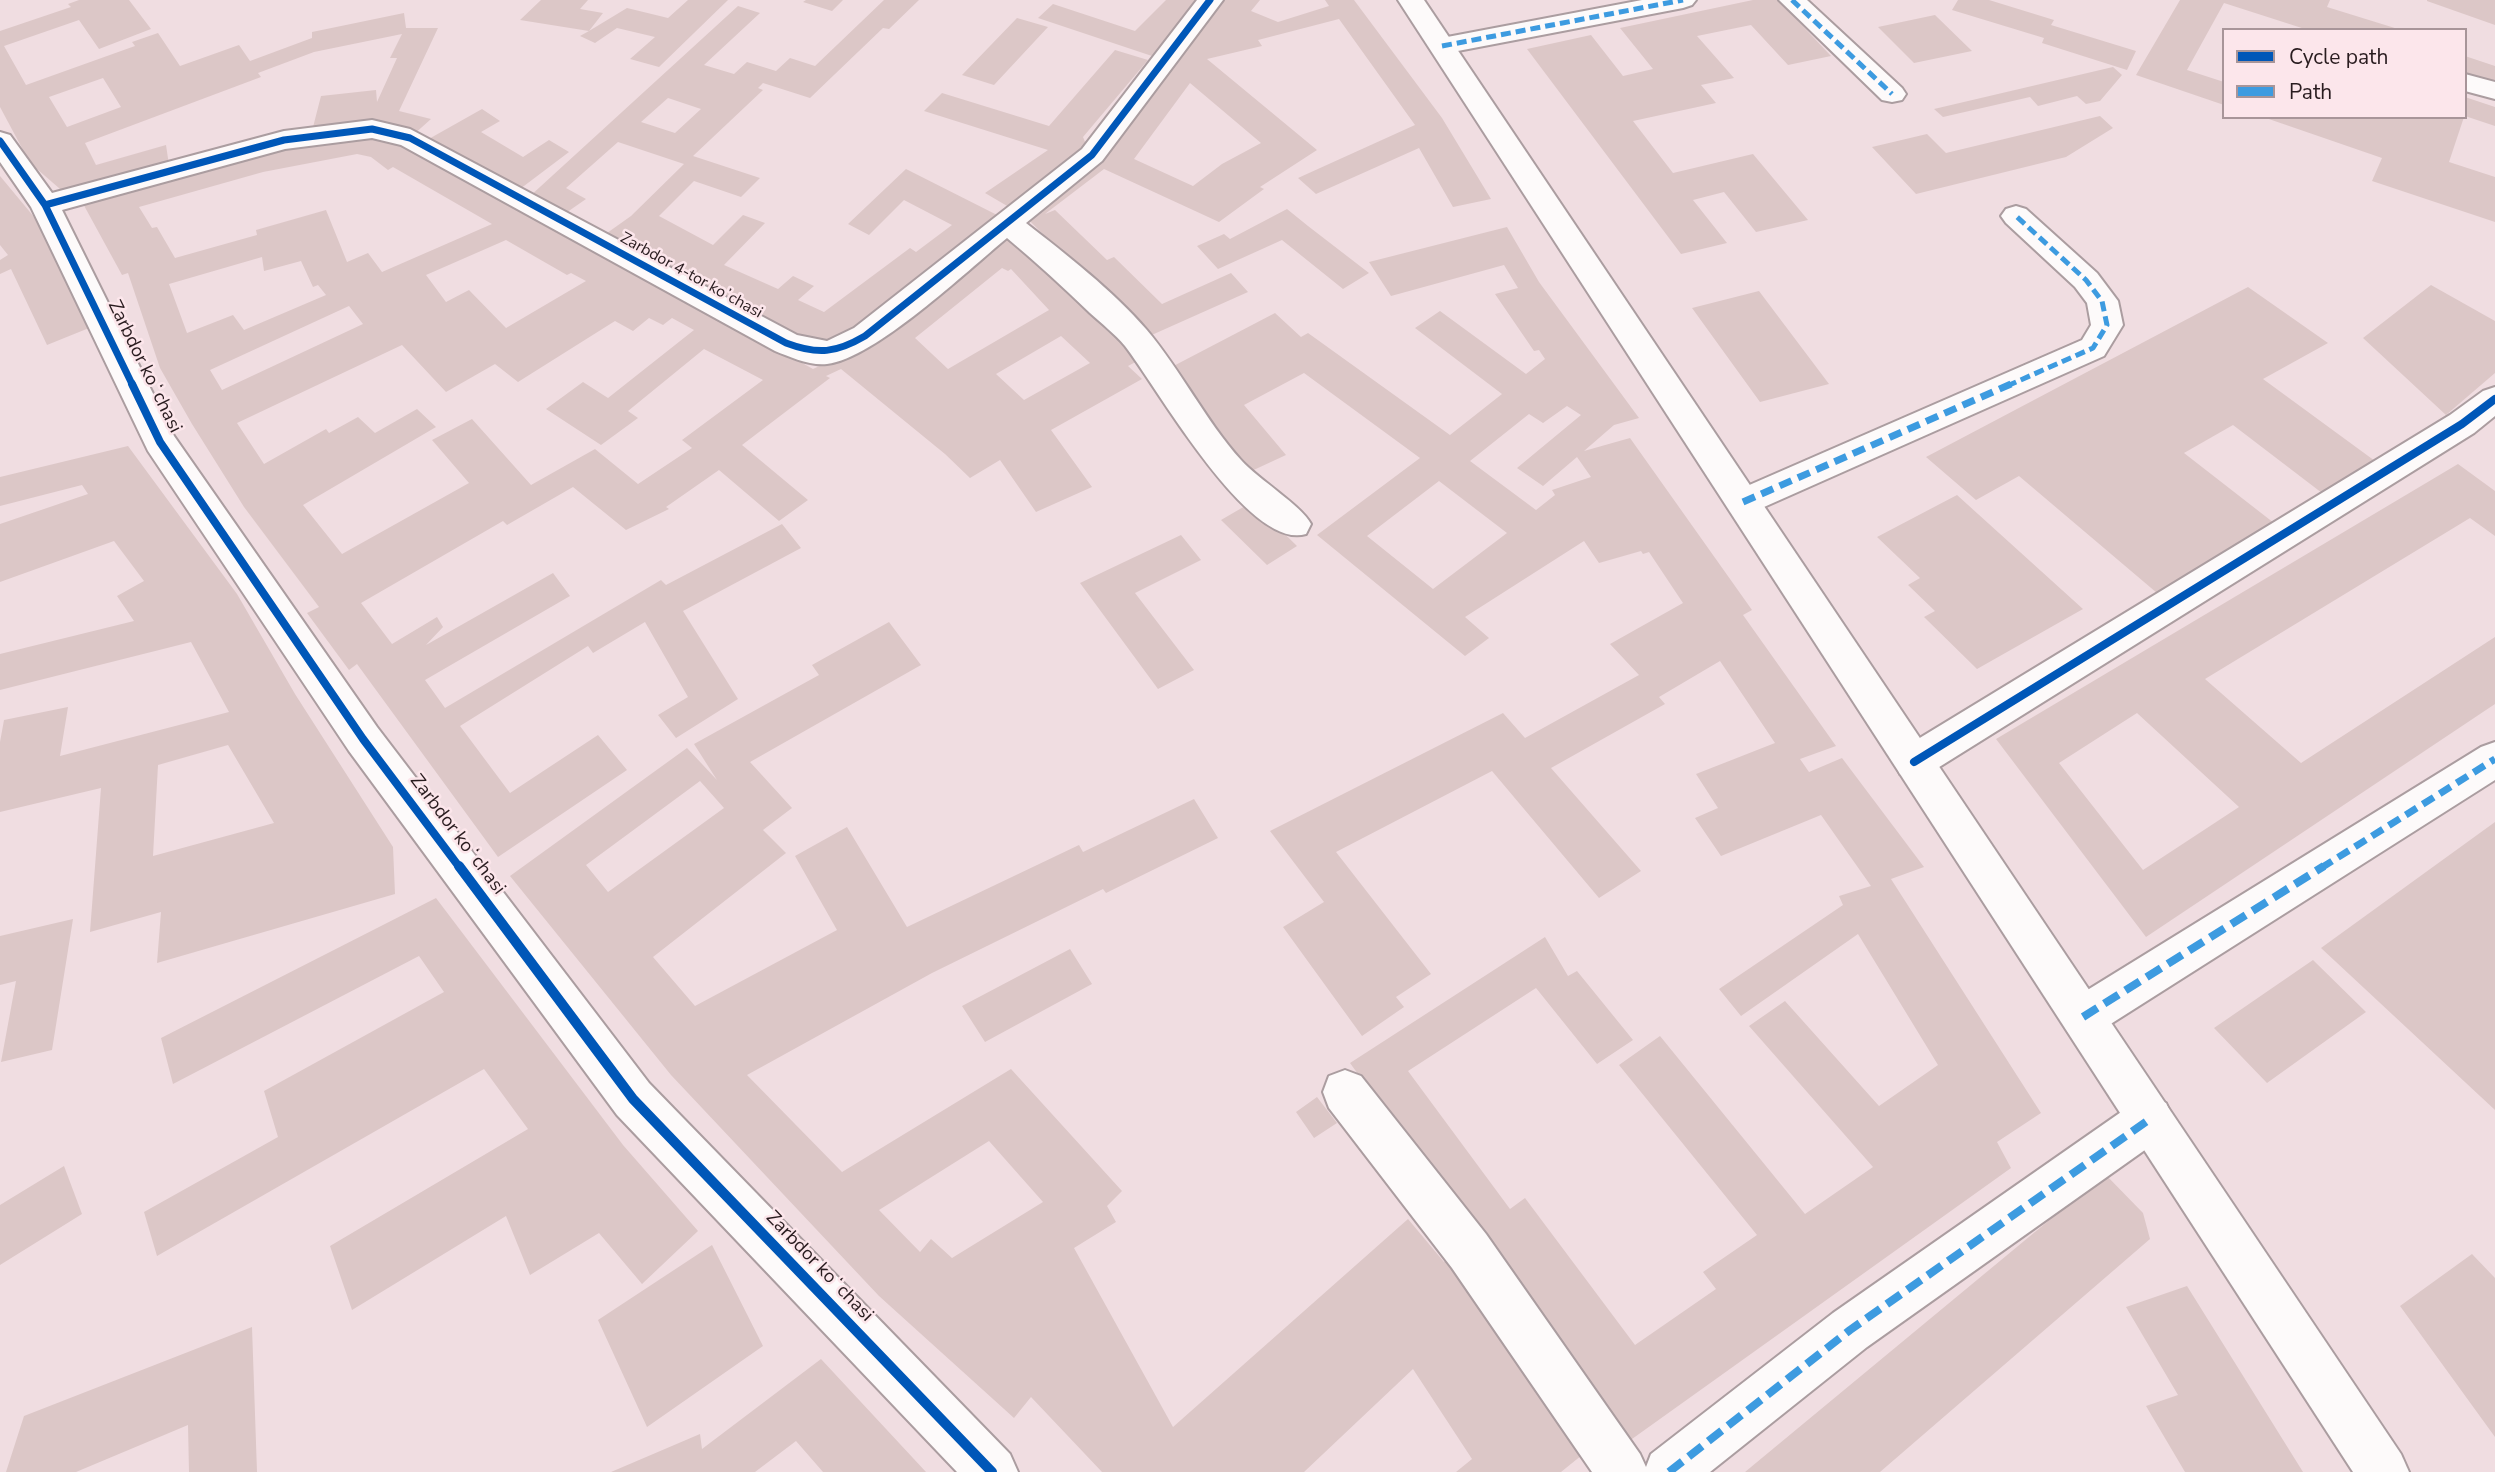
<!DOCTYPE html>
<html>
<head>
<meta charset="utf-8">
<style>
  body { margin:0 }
  #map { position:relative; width:2495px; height:1472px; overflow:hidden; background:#f0dde1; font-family:"Nunito Sans",sans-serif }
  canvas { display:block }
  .legend { position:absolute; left:2222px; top:28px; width:245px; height:91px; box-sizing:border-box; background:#fce6eb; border:2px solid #a89599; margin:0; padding:9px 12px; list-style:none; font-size:21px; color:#291c1f }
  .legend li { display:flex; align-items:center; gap:14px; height:35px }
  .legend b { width:35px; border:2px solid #a89599 }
</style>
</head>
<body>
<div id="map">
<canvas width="2495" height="1472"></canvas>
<ul class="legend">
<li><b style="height:9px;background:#0057b8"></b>Cycle path</li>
<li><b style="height:9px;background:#3d9be0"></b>Path</li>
</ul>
</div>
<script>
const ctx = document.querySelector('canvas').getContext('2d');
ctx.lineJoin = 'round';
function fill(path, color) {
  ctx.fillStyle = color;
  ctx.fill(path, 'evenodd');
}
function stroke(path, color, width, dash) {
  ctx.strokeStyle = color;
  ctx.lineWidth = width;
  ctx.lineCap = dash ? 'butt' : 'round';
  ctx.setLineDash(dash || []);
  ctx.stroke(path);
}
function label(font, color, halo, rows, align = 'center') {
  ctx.font = font + ' "Nunito Sans",sans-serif';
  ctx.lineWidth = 5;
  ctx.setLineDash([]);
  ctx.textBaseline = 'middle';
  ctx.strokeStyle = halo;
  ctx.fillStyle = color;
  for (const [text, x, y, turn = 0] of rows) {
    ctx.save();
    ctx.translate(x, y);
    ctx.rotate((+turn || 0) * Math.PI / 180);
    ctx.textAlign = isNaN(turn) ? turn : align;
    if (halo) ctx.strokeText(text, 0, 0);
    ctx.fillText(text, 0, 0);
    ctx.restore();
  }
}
const building = new Path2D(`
  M79,0H129L151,29L99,49L79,20L4,46L26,85L135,46L132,42L158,33L180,66L239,45L250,61L312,38V32L404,13L406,28H438L399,111L431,119L412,136L312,131L321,96L376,90L377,102L397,58H390L402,34L314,52L258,73L261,77L85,143L96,165L166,145L169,165L67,195L30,163L0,107V31L71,7L68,4ZM103,78L121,107L67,127L49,97Z
  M541,0H588L580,9L603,13L589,31L627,8L668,18L688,0H728L659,67L630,59L655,37L617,28L595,43L580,36L589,31L520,20Z
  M806,0H843L832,11L803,2Z
  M884,0H919L889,29L883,28L810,98L763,83L758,88L763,90L693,156L760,178L741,197L694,181L659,216L713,245L743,215L765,223L724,265L778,289L793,276L814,286L798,300L824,312L910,248L916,252L952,225L904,200L869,235L848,224L906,169L1005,219L843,342L816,345L600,238L631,216L684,164L618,142L566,188L586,199L563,215L529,197L738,6L760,13L704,65L734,74L747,62L776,71L790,58L815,66ZM668,98L701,109L675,133L641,122Z
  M1166,0H1195L1193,3L1200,5L1152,56L1038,18L1053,4L1135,31Z
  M1220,0H1260L1251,11L1278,22L1329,6L1325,0H1354L1442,118L1491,199L1453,207L1419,148L1316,194L1298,178L1415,125L1339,19L1258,40L1262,46L1207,59L1317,150L1260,187L1264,189L1219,222L1104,169L1045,214L1055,210L1107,260L1114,257L1162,304L1231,273L1248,292L1145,338L1023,214ZM1190,83L1261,143L1222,164L1193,186L1134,159Z
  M1753,0H1778L1831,56L1788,65L1751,25L1697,36L1734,78L1701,85L1716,103L1633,121L1673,173L1753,154L1808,220L1756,232L1724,192L1693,200L1727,243L1681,254L1527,49L1591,35L1623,76L1653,69L1620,28Z
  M1958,0H1989L2054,20L2051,25L2136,51L2127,70L2042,43L2044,38L1952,10Z
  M2180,0H2330L2327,7L2398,29L2308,30L2224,3L2187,70L2224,82V105L2136,75Z
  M2495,0V25L2427,1V0Z
  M1935,15L1972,51L1914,63L1878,27Z
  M1017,18L1048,27L994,85L962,75Z
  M1115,50L1148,60L1083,137L1090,154L1014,210L985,193L1048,150L924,111L942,93L1049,126Z
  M2465,56L2495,66V86L2465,77Z
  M2113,67L2122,75L2100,101L2086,104L2077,96L2038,106L2030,97L1943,117L1934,109Z
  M2465,97L2495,107V126L2465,116Z
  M482,109L500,121L481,132L523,157L549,140L569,152L516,192L427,140Z
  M2100,116L2113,128L2066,157L1916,194L1872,147L1927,134L1946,153Z
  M2263,117H2464L2449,162L2495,177V222L2372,181L2382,158Z
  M357,132L423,151L813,369L830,361L994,237L1027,244L1143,358L1128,366L1142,379L1051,430L1092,487L1036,512L1000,460L970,478L945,454L841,369L826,376L830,378L742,445L808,500L779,521L719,470L666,507L669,509L626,530L573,487L507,525L503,521L361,603L392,644L437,617L443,627L426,645L553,573L570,596L425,680L445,708L661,580L666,585L782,524L801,548L683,611L738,699L676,738L658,715L688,697L645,622L593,653L588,646L460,726L510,793L598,735L627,770L498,857L357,664L349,670L307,613L319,607L244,507L192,424L160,368L128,273L122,275L81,200L258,151ZM357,154L371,157L388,170L393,167L492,224L382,272L368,253L347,262L326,210L256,230L257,235L175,258L157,227L152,228L139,207L263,172ZM506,240L567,275L571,273L586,281L506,328L469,290L446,302L426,275ZM262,257L264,271L301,261L313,287L318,285L326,295L244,330L233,315L187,333L169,284ZM1002,268L1008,271L1011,269L1049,310L948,369L915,338ZM349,306L363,324L222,390L210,370ZM649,318L663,325L672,318L694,330L608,398L583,382L546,409L601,445L638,418L628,411L704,349L763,380L682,440L692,448L638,484L595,449L531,485L472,419L432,440L469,483L342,554L303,505L436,427L417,409L375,433L358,417L329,433L326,429L264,464L237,423L402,345L446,392L495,364L518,382L615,321L633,331ZM1061,336L1090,363L1024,400L996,374Z
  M0,176L49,235L94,326L47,345L11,269L0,274V260L8,255L0,245Z
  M1287,209L1308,226L1369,273L1343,289L1282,240L1218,269L1197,246L1224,234L1230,239Z
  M1507,227L1539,282L1639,418L1614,425L1584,451L1630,438L1752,610L1743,615L1836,746L1800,759L1809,772L1842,758L1924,867L1891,879L2041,1113L1997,1142L2011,1168L1625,1444L1350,1063L1545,937L1568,976L1577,971L1633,1040L1597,1064L1536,988L1408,1071L1510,1209L1525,1198L1635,1345L1716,1289L1703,1272L1757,1235L1619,1065L1660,1036L1805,1214L1873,1167L1749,1026L1785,1001L1879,1106L1938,1065L1858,934L1741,1016L1719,989L1843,905L1839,896L1871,886L1821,815L1721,856L1695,818L1718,808L1696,774L1775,743L1720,661L1659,697L1665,704L1551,768L1641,871L1599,898L1492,771L1336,852L1431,974L1396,997L1404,1007L1362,1036L1283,927L1324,902L1270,831L1503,713L1525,738L1639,675L1610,644L1683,603L1649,552L1643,554L1641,551L1599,563L1584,541L1465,617L1489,638L1465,656L1317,535L1420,458L1304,373L1244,405L1286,455L1245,474L1162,372L1275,313L1301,337L1308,333L1450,435L1502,394L1415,328L1440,311L1526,374L1545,359L1539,350L1534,351L1495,294L1518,288L1504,265L1391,296L1369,262ZM1567,406L1581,415L1517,468L1543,486L1577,457L1591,477L1552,490L1555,495L1536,510L1470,461L1529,414L1543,423ZM1439,481L1507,533L1433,589L1367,536Z
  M2431,285L2495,321V373L2446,415L2363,338Z
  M2248,287L2328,343L2263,379L2375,461L2322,493L2233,425L2184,453L2274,523L2157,593L2019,476L1976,500L1926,457Z
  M1759,291L1829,384L1760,402L1692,308Z
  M128,446L237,594L295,694L393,847L395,894L157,963L161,912L90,932L101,788L0,812V742L4,720L68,707L60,756L229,712L191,642L0,690V654L134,621L117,596L144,581L114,541L0,582V524L88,494L82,485L0,506V477ZM228,745L274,823L153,856L158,765Z
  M2458,464L2495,491V536L2470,518L2205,679L2301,763L2495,637V704L2146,937L1996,739ZM2137,713L2239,807L2143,870L2059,763Z
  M1957,495L2083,609L1977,669L1924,617L1935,611L1908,585L1920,578L1877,537Z
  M1252,502L1297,546L1267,565L1221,520Z
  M1181,535L1201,560L1135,593L1194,670L1158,689L1080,583Z
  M889,622L921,665L750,762L792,808L763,830L786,853L653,957L695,1006L837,930L795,856L847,827L907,927L1079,845L1083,852L1194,799L1218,838L1106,893L1103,889L932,973L747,1075L842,1172L1011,1069L1122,1191L1107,1206L1116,1222L1074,1248L1173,1427L1408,1219L1444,1262L1450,1256L1587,1451L1561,1472H1456L1472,1459L1413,1369L1304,1472H1102L1031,1397L1014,1418L879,1296L671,1075L510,876L687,748L717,780L694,744L819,675L812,665ZM700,781L724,808L608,892L586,865ZM989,1141L1043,1202L952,1258L931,1239L920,1252L879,1210Z
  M2495,822V1110L2321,948Z
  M436,898L623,1145L698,1231L642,1284L599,1233L530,1275L506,1216L352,1310L330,1246L528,1129L484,1069L157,1256L144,1212L278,1137L264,1091L444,992L419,956L173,1084L161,1038Z
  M73,919L52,1050L1,1062L16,981L0,985V936Z
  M1070,949L1092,984L985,1042L962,1006Z
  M2313,960L2366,1012L2267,1083L2214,1028Z
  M1317,1097L1337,1123L1314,1138L1296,1112Z
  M64,1166L82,1214L0,1265V1205Z
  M2105,1174L2143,1213L2150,1239L1880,1472H1745Z
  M712,1245L763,1346L647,1427L598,1320Z
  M2472,1254L2495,1278V1437L2400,1306Z
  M2187,1286L2303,1472H2185L2146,1406L2178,1395L2126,1307Z
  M252,1327L257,1472H189L188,1425L76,1472H6L24,1416Z
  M821,1359L926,1472H823L796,1441L755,1472H611L700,1434L702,1449Z`);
const minor = new Path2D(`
  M1197,0H1223L1102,161L1026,223C1066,254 1113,291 1146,329C1181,370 1205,420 1241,460C1258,479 1302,506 1311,524L1306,534C1249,552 1157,387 1125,346C1115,334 1102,324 1090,313C1063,287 1036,262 1007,238C967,271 874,359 827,364C810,366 790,357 775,351L401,145L372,138L285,149L62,210L174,436L377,727L649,1083L1010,1454L1018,1472H957L617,1115L349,751L148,451L31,207L0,162V132L10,135L52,193L284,131L372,120L410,129L797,335L827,341L854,328L1082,149Z
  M1642,0H1696L1692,5L1683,8L1442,54L1433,52L1429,46L1433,40L1442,38Z
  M1779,0H1807L1902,88L1906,94L1902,100L1892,102L1882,100Z
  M2465,74L2495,82V99L2465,91Z
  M2016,206L2026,209L2097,273L2118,301L2123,325L2104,356L1755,511L1743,515L1731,511L1726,502L1731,493L2082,340L2091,325L2087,303L2075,287L2006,223L2001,216L2006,209Z
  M2495,387V416L2474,433L1928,774L1914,779L1900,774L1895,762L1900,750L2450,415L2483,391Z
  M2495,742V780L2098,1032L2083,1038L2068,1032L2061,1017L2068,1002L2481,747Z
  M1345,1070L1361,1076L1486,1234L1640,1454L1646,1467L1651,1454L1833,1313L2134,1103L2150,1096L2166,1103L2173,1119L2166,1135L1867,1347L1710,1472H1592L1452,1268L1329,1108L1323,1092L1329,1076Z`);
const major = new Path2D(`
  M1398,0H1424L2401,1454L2409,1472H2353Z`);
const quietFar2 = new Path2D(`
  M1792,0L1892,94
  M1442,46L1683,0
  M2007,386L2093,348L2107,325L2102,301L2086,280L2016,216`);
const quietFar1 = new Path2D(`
  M1743,502L2011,384
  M2321,868L2495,759`);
const quiet = new Path2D(`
  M2083,1017L2324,866
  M1669,1472L1850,1330L2150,1119`);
const cyclewayFar2 = new Path2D(`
  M0,141L45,205L133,386
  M45,205L284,140L372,129L410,138L786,343C818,355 836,353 865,336L1092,155L1210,0`);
const cyclewayFar1 = new Path2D(`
  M132,384L160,442L363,739L460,868
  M1914,762L2462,424L2495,399`);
const cycleway = new Path2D(`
  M459,866L633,1099L992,1472`);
const farStreetnames = [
  ["Zarbdor 4-tor koʼchasi",691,276,29]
];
const streetNames = [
  ["Zarbdor koʻchasi",144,367,64],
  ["Zarbdor koʻchasi",457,835,53],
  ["Zarbdor koʻchasi",819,1267,46]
];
fill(building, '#dcc7c7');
stroke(minor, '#ab9da0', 4);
stroke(major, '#ab9da0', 4);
fill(minor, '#fdfafa');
fill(major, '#fdfafa');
stroke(quietFar2, '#3d9be0', 5, [10, 5]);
stroke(quietFar1, '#3d9be0', 7, [13, 7]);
stroke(quiet, '#3d9be0', 8, [17, 8]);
stroke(cyclewayFar2, '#0057b8', 7);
stroke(cyclewayFar1, '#0057b8', 8);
stroke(cycleway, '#0057b8', 10);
label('16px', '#291c1f', '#fce6eb', farStreetnames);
label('19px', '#291c1f', '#fce6eb', streetNames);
</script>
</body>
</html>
